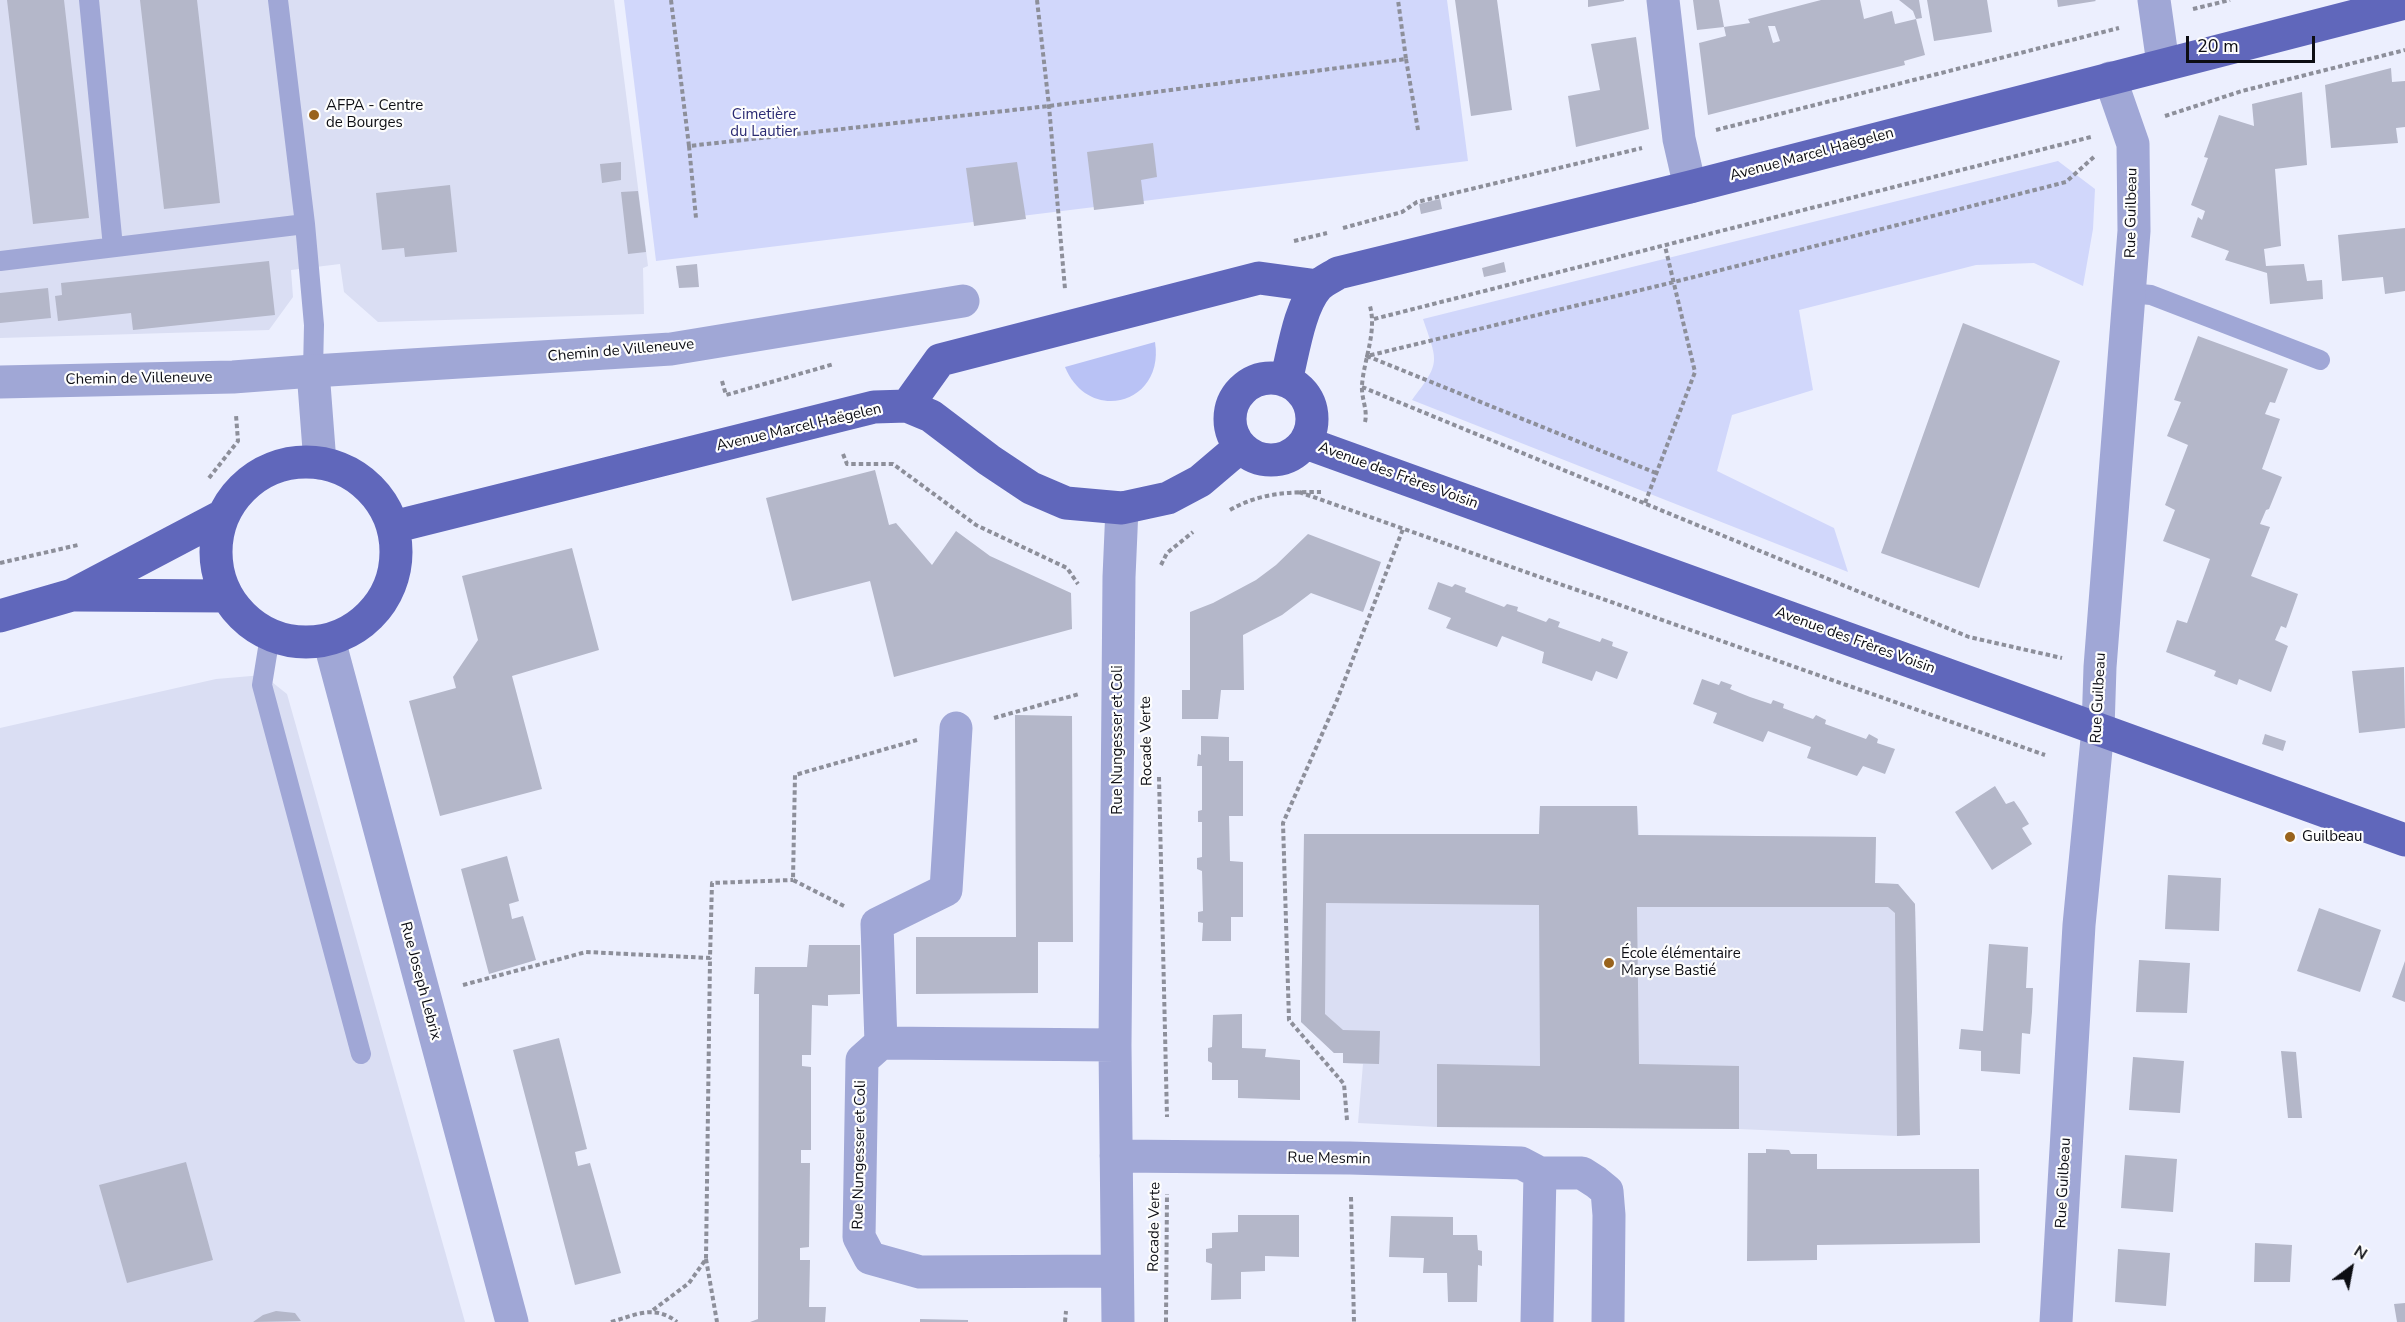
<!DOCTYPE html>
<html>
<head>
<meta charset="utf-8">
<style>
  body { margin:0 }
  #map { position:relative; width:2405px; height:1322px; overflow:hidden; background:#eceffe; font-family:"Nunito Sans",sans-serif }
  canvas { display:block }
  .north { position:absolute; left:2321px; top:1238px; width:60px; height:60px; -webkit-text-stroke:4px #fdfdfd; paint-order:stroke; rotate:32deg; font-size:16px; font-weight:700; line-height:24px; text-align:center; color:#0c0d13 }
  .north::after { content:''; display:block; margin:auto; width:21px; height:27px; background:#0c0d13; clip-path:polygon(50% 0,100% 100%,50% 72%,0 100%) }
  .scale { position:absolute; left:2186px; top:36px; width:129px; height:27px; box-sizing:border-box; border:3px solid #0c0d13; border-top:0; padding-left:8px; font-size:18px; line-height:21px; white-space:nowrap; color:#0c0d13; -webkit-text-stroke:4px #fdfdfd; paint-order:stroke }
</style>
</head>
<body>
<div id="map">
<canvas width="2405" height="1322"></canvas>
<div class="north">N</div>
<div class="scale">20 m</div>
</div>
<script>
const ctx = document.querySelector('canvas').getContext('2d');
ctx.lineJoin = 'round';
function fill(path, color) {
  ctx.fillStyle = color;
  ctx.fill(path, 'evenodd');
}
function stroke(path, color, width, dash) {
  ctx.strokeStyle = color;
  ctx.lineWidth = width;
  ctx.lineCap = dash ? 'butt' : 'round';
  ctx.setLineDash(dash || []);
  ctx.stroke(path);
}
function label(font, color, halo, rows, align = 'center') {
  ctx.font = font + ' "Nunito Sans",sans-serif';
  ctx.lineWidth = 4.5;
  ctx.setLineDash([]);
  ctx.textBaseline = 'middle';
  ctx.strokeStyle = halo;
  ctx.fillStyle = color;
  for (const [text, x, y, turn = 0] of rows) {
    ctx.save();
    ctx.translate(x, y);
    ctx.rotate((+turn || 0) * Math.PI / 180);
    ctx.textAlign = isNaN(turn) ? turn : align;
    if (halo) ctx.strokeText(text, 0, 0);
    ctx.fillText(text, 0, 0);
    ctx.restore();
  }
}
const built = new Path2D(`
  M0,0H614L648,266L643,268L644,314L378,322L344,292L340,264L291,270L293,297L269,330L0,338Z
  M263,675L287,694L465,1322H0V728L216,679Z
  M1540,806H1637L1639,835L1876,837L1875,883L1898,884L1915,904L1920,1135L1897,1136L1739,1129L1437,1127L1358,1123L1363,1064L1343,1063V1053H1334L1301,1022L1303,903L1539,834Z`);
const green = new Path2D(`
  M624,0H1447L1468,161L656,261Z
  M2058,161L2095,189L2093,229L2083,286L2034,263L1976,265L1799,310L1813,390L1732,415L1717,471L1834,528L1848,572L1412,400C1441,362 1438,363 1423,319Z`);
const water = new Path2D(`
  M1155,342C1165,404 1089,425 1065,367Z`);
const building = new Path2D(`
  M7,0H64L89,218L33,224Z
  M140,0H197L220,203L164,209Z
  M1455,0H1497L1512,110L1471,116Z
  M1588,0H1624V1L1588,7Z
  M1693,0H1719L1724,27L1697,30Z
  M1821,0H1860L1864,19L1892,11L1895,24L1916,19L1925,55L1904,61L1905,65L1708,115L1699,43L1726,36L1724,27L1750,23L1748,19ZM1768,26H1775L1780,41L1773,43Z
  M1899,0H1919L1922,18L1916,19L1913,11Z
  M1927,0H1987L1992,32L1934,41Z
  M2057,0H2095L2096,1L2058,7Z
  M1636,37L1649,129L1576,147L1568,96L1600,90L1591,44Z
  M2391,68L2392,82L2405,81V127L2396,128L2398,143L2331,148L2325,85Z
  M2302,92L2307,165L2275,169L2281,246L2264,249L2266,266L2304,264L2307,281L2322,280L2323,299L2270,304L2267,273L2225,260L2229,251L2191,237L2198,217L2202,220L2205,211L2191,205L2208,158L2204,157L2219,115L2254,126L2252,104Z
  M1153,143L1157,177L1141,180L1144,204L1094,210L1087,152Z
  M621,162V180L602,183L600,164Z
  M1017,162L1026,219L974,226L966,168Z
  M450,185L457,252L405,257L404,248L382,250L376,193Z
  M638,191L646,252L628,254L621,192Z
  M1440,199L1442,209L1421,214L1419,204Z
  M2405,228V291L2385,294L2383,277L2342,281L2338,235Z
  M269,261L275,315L133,330L131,313L58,321L55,296L62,295L61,283Z
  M1504,262L1506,272L1484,277L1482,268Z
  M697,264L699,287L679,288L676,266Z
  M48,288L51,318L0,323V293Z
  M1963,323L2060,361L1979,588L1881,553Z
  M2198,336L2288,369L2275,403L2270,402L2265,414L2280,419L2262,469L2282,477L2269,509L2266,510L2260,524L2270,527L2251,576L2298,594L2286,628L2281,626L2275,640L2288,646L2271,692L2239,679L2237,685L2214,676L2216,671L2166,652L2177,620L2187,623L2210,559L2163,541L2175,510L2165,505L2188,445L2167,436L2181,402L2174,400Z
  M875,470L889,525L896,523L932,565L956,531L990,556L1071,593L1072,629L894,677L870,581L792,601L766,498Z
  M1308,534L1381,562L1363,612L1311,593L1282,615L1243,635L1244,690H1221L1218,719H1182V690H1190V612L1213,603L1256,580L1276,565Z
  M572,548L599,650L512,676L542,789L440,816L409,701L456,688L453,677L478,640L462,576Z
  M1438,582L1452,587L1455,584L1466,588L1465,592L1504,607L1507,604L1518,607L1517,611L1546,622L1549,618L1560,622L1558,627L1600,642L1602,638L1613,642L1612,646L1628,652L1617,679L1596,671L1592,681L1542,663L1544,652L1502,636L1497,647L1446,628L1451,618L1428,609Z
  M2404,667L2405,728L2359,733L2352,671Z
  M1702,679L1719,685L1721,681L1732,685L1730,689L1750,697L1771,704L1773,700L1784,704L1783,708L1813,719L1816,715L1826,720L1825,724L1866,739L1869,734L1878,739L1877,743L1895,749L1885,774L1863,766L1857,776L1807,758L1811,747L1768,731L1763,742L1713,723L1717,713L1693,704Z
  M1015,715L1072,716L1073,942H1038V993L916,994V937H1016Z
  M2265,734L2286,741L2283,751L2262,744Z
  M1201,736L1229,737V761H1243V816H1229L1230,861L1243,862V917H1231V941H1202L1203,923L1198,922V912L1203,911L1202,871L1197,869V858L1202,857V822H1198V811L1202,810V766H1197L1198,754L1201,755Z
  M1995,786L2006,804L2014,801L2021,811L2029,824L2022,828L2032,844L1992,870L1955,812Z
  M1540,806H1637L1638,835L1876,837L1875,883L1898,884L1915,904L1920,1135L1897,1136L1895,913L1888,907H1637L1639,1064L1739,1066V1129L1437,1127V1064L1540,1066L1539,905L1326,903L1325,1014L1343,1030L1380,1031L1379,1064L1343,1063V1053H1334L1301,1022L1304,834H1539Z
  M507,856L519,901L509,904L512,919L523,916L536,960L489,974L461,869Z
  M2168,875L2221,878L2219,931L2165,929Z
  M2319,908L2381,930L2360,992L2297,971Z
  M1989,944L2028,947L2026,988H2033L2032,1012L2030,1034L2022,1033L2020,1074L1981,1071V1051L1959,1049L1961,1029L1983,1031Z
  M809,945H860V994L828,995V1006L812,1005L811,1055H802V1066L811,1067V1150H801V1163H810L809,1247L800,1248V1260H810L809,1307H826L825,1322H750L758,1319L759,994H754L755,967H807Z
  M2139,960L2190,963L2187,1013L2136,1012Z
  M2405,961V1002L2392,997Z
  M1242,1014V1048L1266,1049L1265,1057L1300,1060V1100L1238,1098V1080H1212V1063L1208,1061V1048L1212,1047L1213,1015Z
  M559,1038L587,1149L575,1152L578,1166L590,1163L621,1273L575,1285L513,1050Z
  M2281,1051L2296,1052L2302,1118H2288Z
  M2133,1057L2184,1061L2180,1113L2129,1110Z
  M1766,1149L1789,1150L1791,1154H1817V1169H1979L1980,1243L1817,1245V1260L1747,1261L1748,1153H1766Z
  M2125,1155L2177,1159L2173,1212L2121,1208Z
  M186,1162L213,1260L127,1283L99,1185Z
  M1238,1215H1299V1257L1265,1256V1271L1241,1272V1299L1211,1300L1212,1264L1206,1262V1249L1212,1248V1233L1238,1232Z
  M1391,1216L1453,1217V1235H1477L1478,1250L1482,1251V1266L1478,1265L1477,1302H1448L1447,1273H1423L1424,1258L1389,1257Z
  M2255,1243L2292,1245L2290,1282H2254Z
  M2118,1249L2170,1253L2166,1306L2115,1302Z
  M2405,1303V1322H2397L2394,1304Z
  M276,1311L295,1313L301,1321L253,1322L263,1315Z
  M920,1319L968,1320V1322H920Z`);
const path = new Path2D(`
  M671,0L689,146L1049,106L1406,59L1398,0
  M1037,0L1049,106L1065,289
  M2193,9L2230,0
  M1406,59L1418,130
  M2165,116L2242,91L2405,50
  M1716,130L2119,28
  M689,146L696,218
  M1343,228L1402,212L1417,202L1642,148
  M1294,241L1327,233
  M1374,319L2091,137
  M722,381L726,395L834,364
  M1362,387L1969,637L2062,658
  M1365,422C1368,410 1361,398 1362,385C1364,359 1377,332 1370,306
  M843,454L847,464H893L976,525L1067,568L1078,584
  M1656,473L1367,356L1674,282L2066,182L2095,156
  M209,478L238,441L236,415
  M1299,492L2045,755
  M1645,503L1695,372L1665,246
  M1230,510C1259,493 1288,492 1321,492
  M0,563L78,545
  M1161,565L1167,553L1193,532
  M994,718L1079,694
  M1159,777L1167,1117
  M844,906L793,880L795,775L917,740
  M463,985L586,952L710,958L712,883L793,880
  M1347,1120L1344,1084L1289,1020L1283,823L1337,700L1403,529
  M1351,1197L1354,1322
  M706,1259L717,1322
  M653,1310L689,1283L706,1259L710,958
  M611,1322C636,1315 654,1304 677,1322
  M1065,1322L1066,1311
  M1166,1322L1167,1194`);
const service = new Path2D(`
  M89,0L113,247
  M278,0L305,224L314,325L313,371
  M0,261L305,224
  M2130,293L2151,295L2320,360
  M270,636L262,685L361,1054`);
const minor = new Path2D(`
  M1663,0L1679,139L1690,187
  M2154,0L2163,64
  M313,371L671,349L963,301
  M0,382L233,377L313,371L320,463
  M329,640L512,1322
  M881,1043L877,924L946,890L956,728
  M1115,1045L881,1043L862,1060L859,1237L870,1258L920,1272L1117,1271
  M1116,1156L1350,1158L1521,1163L1540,1173H1582L1596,1182L1607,1191L1609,1215L1608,1322
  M1118,1322L1115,1045L1119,577L1122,508
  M1537,1322L1540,1173
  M2056,1322L2079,925L2098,729L2100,667L2134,231L2133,144L2110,78`);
const primary = new Path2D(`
  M1230 419a41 41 0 1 1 82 0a41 41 0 1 1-82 0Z
  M1286,381C1293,354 1299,307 1318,286C1323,281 1332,277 1338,273L1690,187L2405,3
  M907,406L940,360L1259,278L1318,286
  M1306,443L2405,840
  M216 552a90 90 0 1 1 180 0a90 90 0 1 1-180 0Z
  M393,527L874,407L907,406L931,416L989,460L1031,488L1066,503L1122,508L1168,498L1200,481L1240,447
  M77,595L225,596
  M0,616L72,595L222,516`);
const markers = [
  [314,115,6,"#99631c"],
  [2290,837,6,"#99631c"],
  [1609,963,6,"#99631c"]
];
const poiNames = [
  ["AFPA - Centre",326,106],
  ["de Bourges",326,123],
  ["Guilbeau",2302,837],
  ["École élémentaire",1621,954],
  ["Maryse Bastié",1621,971]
];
const parkNames = [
  ["Cimetière",764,115],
  ["du Lautier",764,132]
];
const streetNames = [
  ["Avenue Marcel Haëgelen",1812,155,-15],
  ["Rue Guilbeau",2132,213,-89],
  ["Chemin de Villeneuve",621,351,-5],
  ["Chemin de Villeneuve",139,379,-1],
  ["Avenue Marcel Haëgelen",799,428,-13],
  ["Avenue des Frères Voisin",1398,476,20],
  ["Avenue des Frères Voisin",1855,641,20],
  ["Rue Guilbeau",2099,698,-87],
  ["Rue Nungesser et Coli",1118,740,-90],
  ["Rocade Verte",1147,741,-91],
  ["Rue Joseph Lebrix",420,981,75],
  ["Rue Nungesser et Coli",860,1155,-89],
  ["Rue Mesmin",1329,1159,1],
  ["Rue Guilbeau",2064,1183,-87],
  ["Rocade Verte",1155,1227,-89]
];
fill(built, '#dadef3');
fill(green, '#d1d7fb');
fill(water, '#b9c2f5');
fill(building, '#b4b7c9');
stroke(path, '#8d8f9a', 4, [4.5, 3]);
stroke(service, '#a0a7d6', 20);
stroke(minor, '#a0a7d6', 33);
stroke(primary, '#6067bb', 33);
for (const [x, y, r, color] of markers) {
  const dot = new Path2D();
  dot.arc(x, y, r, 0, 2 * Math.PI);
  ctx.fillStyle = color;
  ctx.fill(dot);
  stroke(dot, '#fdfdfd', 2);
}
label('15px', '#0c0d13', '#fdfdfd', poiNames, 'left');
label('15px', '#2a2a72', '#fdfdfd', parkNames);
label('15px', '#0c0d13', '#fdfdfd', streetNames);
</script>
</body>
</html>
